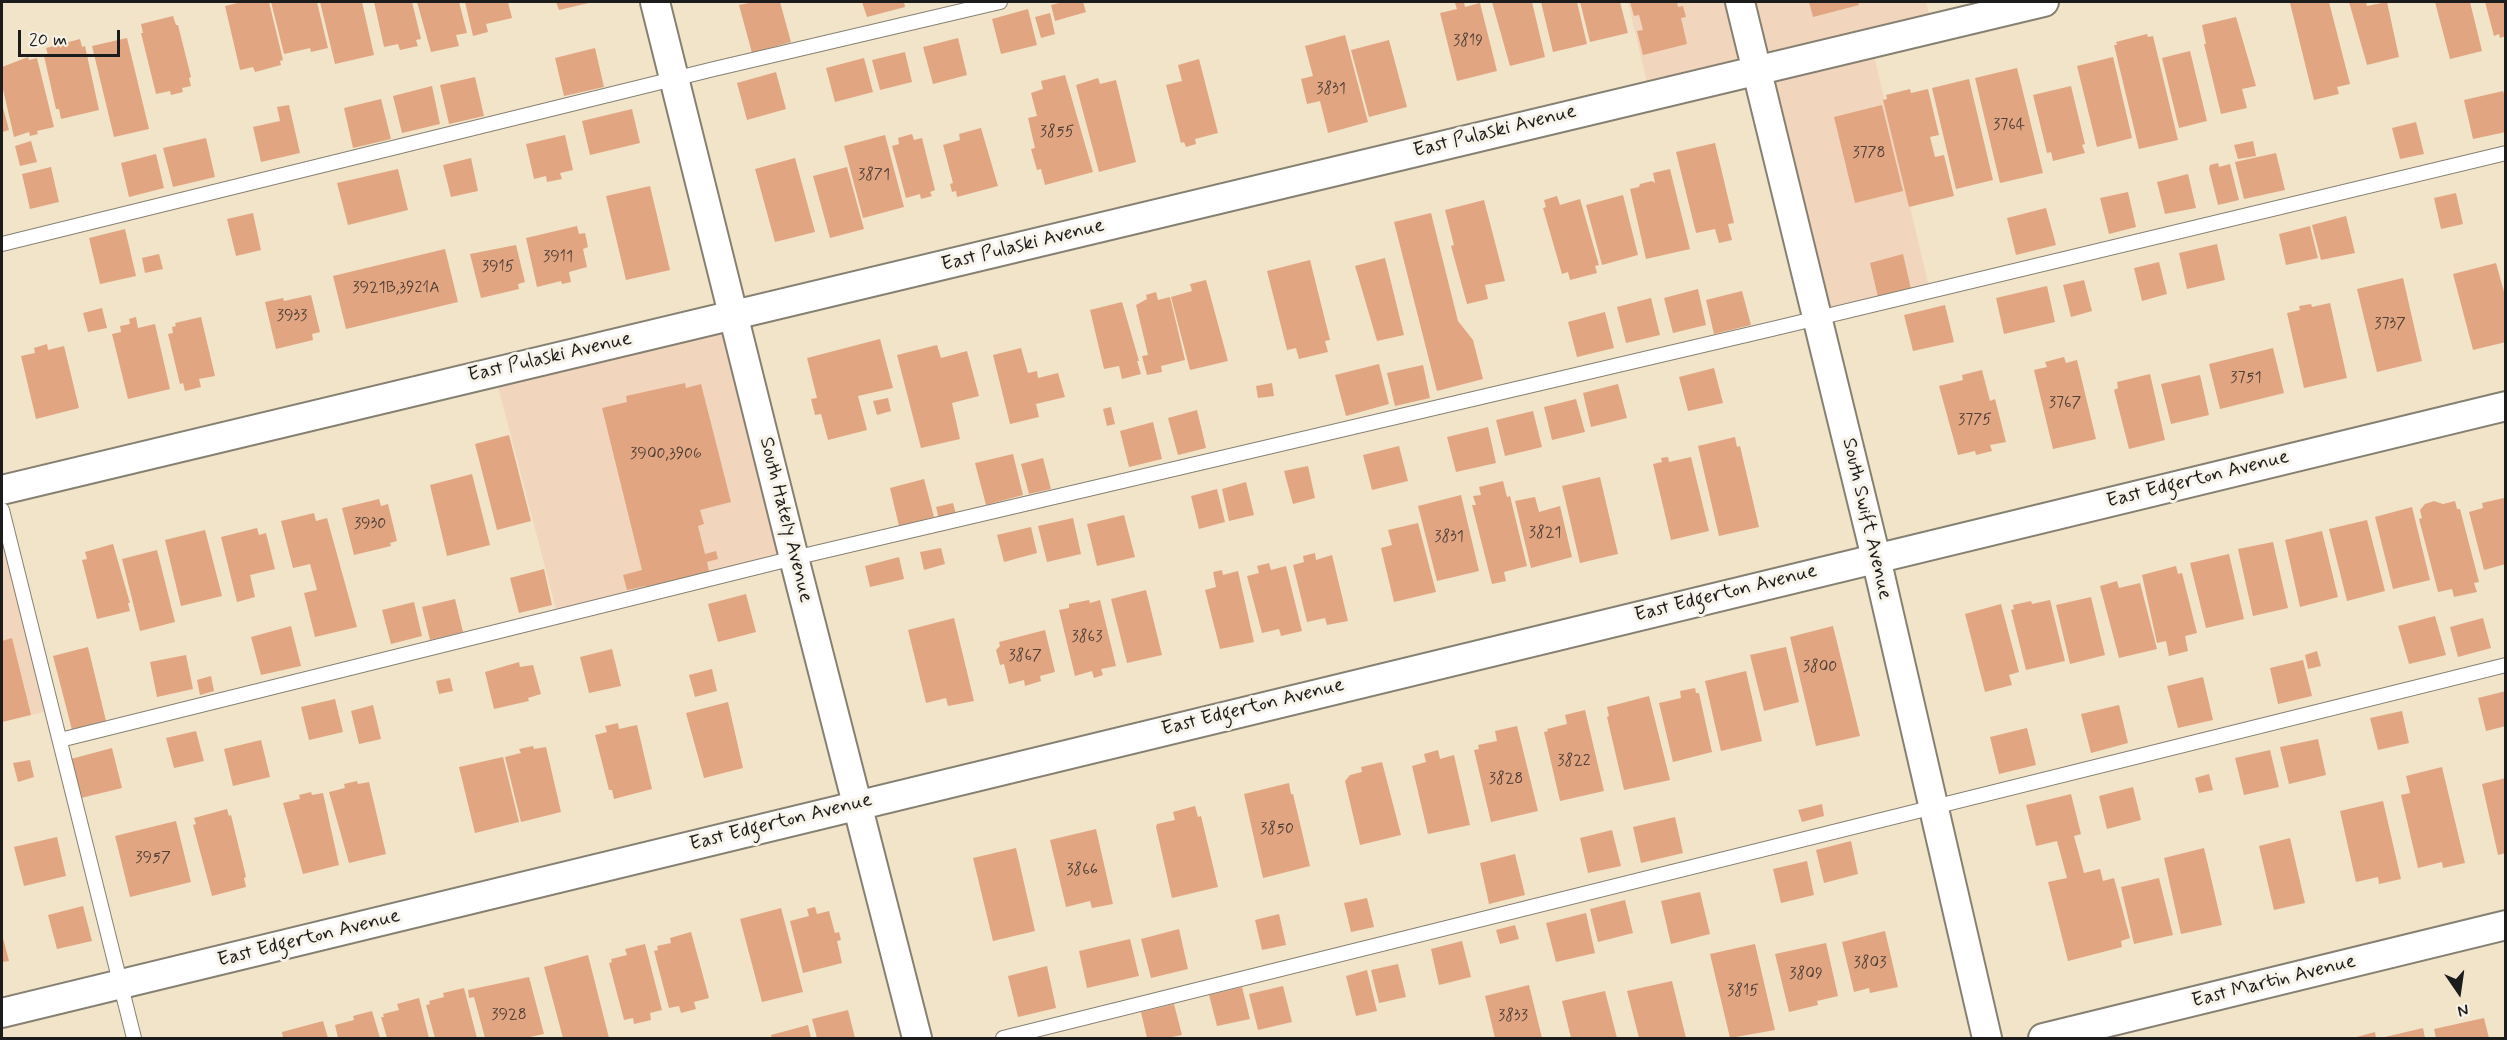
<!DOCTYPE html>
<html>
<head>
<meta charset="utf-8">
<style>
  body { margin:0 }
  #map { position:relative; width:2507px; height:1040px; overflow:hidden; background:#f1e4c9; font-family:Mynerve,sans-serif }
  canvas { display:block }
  .frame { position:absolute; inset:0; border:3px solid #1c1c1c; pointer-events:none }
  .north { position:absolute; left:2429px; top:962px; width:60px; height:60px; -webkit-text-stroke:4px #f7f3e8; paint-order:stroke; rotate:167deg; font-size:16px; font-weight:700; line-height:24px; text-align:center; color:#1c1c1c }
  .north::after { content:''; display:block; margin:auto; width:21px; height:27px; background:#1c1c1c; clip-path:polygon(50% 0,100% 100%,50% 72%,0 100%) }
  .scale { position:absolute; left:18px; top:30px; width:102px; height:27px; box-sizing:border-box; border:3px solid #1c1c1c; border-top:0; padding-left:8px; font-size:18px; line-height:21px; white-space:nowrap; color:#1c1c1c; -webkit-text-stroke:4px #f7f3e8; paint-order:stroke }
</style>
</head>
<body>
<div id="map">
<canvas width="2507" height="1040"></canvas>
<div class="frame"></div>
<div class="north">N</div>
<div class="scale">20 m</div>
</div>
<script>
const ctx = document.querySelector('canvas').getContext('2d');
ctx.lineJoin = 'round';
function fill(path, color) {
  ctx.fillStyle = color;
  ctx.fill(path, 'evenodd');
}
function stroke(path, color, width, dash) {
  ctx.strokeStyle = color;
  ctx.lineWidth = width;
  ctx.lineCap = dash ? 'butt' : 'round';
  ctx.setLineDash(dash || []);
  ctx.stroke(path);
}
function label(font, color, halo, rows, align = 'center') {
  ctx.font = font + ' Mynerve,sans-serif';
  ctx.lineWidth = 6;
  ctx.setLineDash([]);
  ctx.textBaseline = 'middle';
  ctx.strokeStyle = halo;
  ctx.fillStyle = color;
  for (const [text, x, y, turn = 0] of rows) {
    ctx.save();
    ctx.translate(x, y);
    ctx.rotate((+turn || 0) * Math.PI / 180);
    ctx.textAlign = isNaN(turn) ? turn : align;
    if (halo) ctx.strokeText(text, 0, 0);
    ctx.fillText(text, 0, 0);
    ctx.restore();
  }
}
const built = new Path2D(`
  M1628,2H1926L1933,28L1871,43L1930,291L1818,318L1758,70L1650,95Z
  M734,316L793,558L558,617L494,371Z
  M2,510L52,710L2,722Z`);
const building = new Path2D(`
  M242,2H269L283,60L280,61L281,65L255,72L253,67L240,70L225,6Z
  M271,2H317L328,48L311,52L310,48L284,54Z
  M320,2H362L374,55L335,64Z
  M374,2H412L421,39L416,40L418,46L400,50L398,44L384,47Z
  M417,2H459L467,33L456,35L459,46L431,52Z
  M465,2H508L512,18L486,24L488,32L473,36Z
  M556,2H593L559,10Z
  M754,2H780L791,42L752,53L739,5Z
  M862,2H904L905,7L867,17Z
  M1064,2H1083L1086,12L1055,21L1051,5Z
  M1464,2L1465,7L1480,3L1497,71L1457,81L1440,13L1457,9L1455,3Z
  M1492,2H1532L1545,57L1510,66Z
  M1541,2H1577L1587,44L1553,52Z
  M1580,2H1620L1628,33L1590,42Z
  M1630,2H1677L1678,7L1683,6L1686,17L1681,18L1687,44L1643,55L1637,31L1643,30L1639,15L1634,16Z
  M1809,2H1858L1859,5L1813,17Z
  M2295,2H2329L2350,84L2337,87L2339,94L2314,100L2290,3Z
  M2349,2H2366L2367,6L2387,2L2399,57L2367,65Z
  M2435,2H2470L2482,51L2450,59Z
  M2485,2H2506V36L2500,38L2499,34L2494,36Z
  M1028,9L1037,45L1001,54L992,19Z
  M1050,13L1055,34L1041,38L1035,17Z
  M173,16L176,25H178L191,77L189,78L191,86L182,88L183,92L171,95L170,91L156,94L141,33H143L141,24Z
  M2236,17L2256,86L2242,89L2247,108L2221,114L2204,44H2206L2202,25Z
  M2147,34L2148,37L2153,36L2178,140L2139,149L2114,45H2117L2116,42Z
  M1345,35L1368,122L1328,133L1320,101L1307,104L1301,79L1313,76L1305,46Z
  M127,38L149,129L114,137L92,46Z
  M958,38L967,75L933,84L923,47Z
  M80,39L82,47L85,46L99,110L61,119L59,109H56L44,56L48,55L46,48Z
  M1389,40L1407,107L1369,117L1351,50Z
  M595,48L604,87L564,96L555,58Z
  M2190,51L2207,121L2179,128L2162,58Z
  M905,52L912,82L880,90L872,60Z
  M28,57L29,60L37,58L54,127L37,131L38,134L30,136L29,132L14,137L2,85V67Z
  M2113,57L2132,138L2097,147L2077,66Z
  M864,58L873,92L835,102L826,68Z
  M1199,59L1218,133L1195,139L1196,144L1186,147L1184,142L1181,143L1166,85L1182,81L1178,65Z
  M2017,68L2043,173L2000,183L1975,78Z
  M776,72L786,109L747,120L737,83Z
  M1065,75L1093,172L1045,185L1041,169L1037,170L1031,149L1035,148L1028,118L1037,116L1031,93L1043,89L1041,81Z
  M475,77L484,116L449,124L440,85Z
  M1098,78L1100,84L1116,80L1136,162L1099,172L1076,85Z
  M1969,79L1993,180L1956,189L1932,88Z
  M432,86L440,124L402,133L393,96Z
  M2071,86L2085,144L2082,145L2085,153L2053,161L2051,152L2047,153L2033,95Z
  M1910,89L1911,93L1928,89L1939,135L1930,137L1935,157L1944,155L1954,196L1909,207L1883,100L1887,99L1886,95Z
  M2503,91L2506,100V132L2473,139L2464,100Z
  M381,99L391,139L353,148L344,108Z
  M2,104L9,130L2,132Z
  M289,105L300,153L261,162L253,127L280,121L277,107Z
  M1882,105L1903,191L1855,203L1834,117Z
  M632,109L640,143L590,155L582,121Z
  M2416,122L2424,154L2400,159L2392,128Z
  M981,128L998,186L957,197L956,191L952,192L950,184L953,183L943,145L960,140L959,134Z
  M912,134L914,140L922,138L935,190L930,192L932,196L921,199L920,194L906,198L892,146L899,144L898,138Z
  M565,135L573,170L560,173L562,179L547,182L546,176L534,179L526,144Z
  M885,135L904,207L863,218L844,146Z
  M206,138L215,177L173,187L163,148Z
  M31,141L37,162L20,166L15,146Z
  M2253,141L2256,156L2238,159L2234,145Z
  M1715,143L1734,223L1728,224L1732,240L1719,243L1715,229L1696,233L1676,152Z
  M2276,153L2285,190L2244,199L2235,162Z
  M156,154L164,188L129,197L121,163Z
  M471,158L478,191L451,197L443,165Z
  M795,158L815,232L775,242L755,169Z
  M2218,163L2219,167L2230,164L2239,200L2218,205L2209,169L2210,165Z
  M51,167L59,202L30,209L22,174Z
  M847,167L864,229L830,238L813,176Z
  M398,169L408,210L348,225L337,183Z
  M1670,169L1690,249L1646,259L1630,189L1639,187L1640,184L1652,181L1655,183L1653,173Z
  M2188,174L2196,208L2165,214L2157,182Z
  M650,186L670,270L626,280L606,196Z
  M2128,192L2136,227L2109,234L2100,198Z
  M2456,193L2463,224L2441,229L2434,198Z
  M1623,195L1638,255L1602,265L1586,205Z
  M1557,196L1560,205L1580,199L1599,265L1595,266L1597,273L1570,280L1568,272L1562,274L1543,208L1546,207L1544,200Z
  M1484,200L1505,281L1485,285L1488,299L1467,304L1451,246L1454,245L1445,210Z
  M2046,208L2056,245L2016,255L2007,218Z
  M253,213L261,250L236,256L227,219Z
  M1431,213L1458,321L1473,340L1483,379L1437,391L1394,222Z
  M2346,216L2355,253L2321,260L2312,225Z
  M577,226L579,234L585,233L588,247L583,249L587,267L569,272L571,282L562,284L561,281L537,287L526,238Z
  M2310,226L2318,258L2286,265L2279,234Z
  M125,229L136,276L100,284L89,238Z
  M2217,244L2225,280L2187,289L2179,253Z
  M516,245L525,282L518,284L519,289L481,298L470,254Z
  M445,249L458,302L346,329L333,276Z
  M159,254L163,269L145,273L142,258Z
  M1903,254L1911,289L1878,297L1870,263Z
  M1385,258L1404,335L1377,341L1355,266Z
  M1310,260L1330,340L1325,341L1328,352L1299,359L1296,348L1287,350L1267,271Z
  M2159,262L2167,294L2142,301L2134,268Z
  M2496,263L2506,299V342L2473,350L2453,274Z
  M2403,278L2422,361L2377,372L2357,289Z
  M1206,280L1228,361L1190,370L1171,297L1192,291L1190,284Z
  M2084,280L2092,311L2071,317L2063,285Z
  M2047,286L2055,322L2004,334L1996,298Z
  M1698,289L1706,325L1673,333L1664,298Z
  M1742,291L1751,325L1714,334L1706,300Z
  M1156,292L1158,300L1170,297L1185,360L1161,366L1162,372L1147,375L1142,356L1148,355L1136,305L1147,299L1146,295Z
  M311,295L320,332L312,334L313,340L276,349L265,302L283,298L284,301Z
  M1651,298L1660,335L1626,343L1617,307Z
  M1122,302L1139,361H1137L1141,374L1122,379L1119,366L1104,369L1090,310Z
  M2330,303L2347,378L2304,388L2287,313L2300,310L2299,306L2311,304L2312,307Z
  M1945,305L1954,342L1913,351L1904,315Z
  M102,308L107,328L88,332L83,313Z
  M1605,312L1614,348L1577,357L1568,322Z
  M136,317L138,328L155,324L170,389L128,399L112,334L121,332L120,326L130,324L129,319Z
  M201,317L215,376L199,379L201,387L185,391L183,383L180,384L168,334L173,333L172,327L176,326L175,323Z
  M880,339L893,388L858,396L867,430L828,440L821,414L815,415L811,399L817,398L807,358Z
  M47,344L48,350L64,346L79,408L36,419L21,356L35,353L34,348Z
  M937,345L941,358L967,351L979,396L952,403L960,439L921,448L897,355Z
  M1021,348L1028,373L1037,371L1038,378L1058,373L1065,397L1036,404L1039,417L1010,424L993,355Z
  M2273,348L2284,393L2220,409L2209,364Z
  M2064,357L2066,363L2077,360L2096,439L2053,449L2034,370L2047,367L2045,362Z
  M1379,364L1389,404L1346,416L1335,375Z
  M1423,365L1430,398L1395,406L1387,373Z
  M1714,368L1723,403L1688,411L1679,377Z
  M1982,370L1990,401L1995,399L2006,442L1990,445L1992,451L1976,455L1975,451L1958,455L1939,386L1963,380L1962,375Z
  M2150,374L2165,440L2129,449L2114,390L2118,388L2117,382Z
  M2200,375L2209,415L2171,424L2161,384Z
  M685,383L686,388L701,384L731,502L700,510L704,524L698,526L705,554L716,551L718,559L707,562L710,576L647,591L646,586L627,590L623,575L642,570L602,408L627,402L626,396Z
  M1272,383L1274,396L1258,398L1256,386Z
  M1618,384L1627,418L1591,427L1583,393Z
  M888,398L891,411L877,415L873,401Z
  M1576,399L1585,432L1552,440L1544,407Z
  M1111,407L1115,424L1107,426L1103,409Z
  M1197,410L1206,448L1178,455L1168,418Z
  M1533,411L1542,447L1505,456L1496,420Z
  M1153,422L1162,459L1129,467L1120,431Z
  M1488,427L1496,463L1456,472L1447,437Z
  M509,435L531,521L497,530L475,444Z
  M1735,437L1737,447L1740,446L1759,527L1719,536L1698,446Z
  M1399,446L1408,481L1372,490L1363,455Z
  M1013,454L1023,495L986,505L975,463Z
  M1668,457L1669,462L1691,457L1709,531L1671,540L1653,464L1662,462L1661,458Z
  M1043,458L1051,489L1029,494L1021,464Z
  M1308,466L1315,498L1293,504L1284,471Z
  M472,474L490,545L447,556L430,485Z
  M1600,477L1618,554L1580,563L1562,486Z
  M924,479L934,517L899,526L890,488Z
  M1503,481L1507,497L1510,496L1527,566L1504,572L1506,581L1492,584L1472,505H1476L1473,496L1481,495L1479,487Z
  M1246,482L1254,515L1229,521L1222,489Z
  M1217,489L1225,522L1199,529L1191,496Z
  M1461,495L1479,571L1437,581L1418,506Z
  M1535,497L1539,512L1560,506L1572,557L1531,568L1515,501Z
  M2504,498L2506,564L2484,570L2469,512L2483,508L2482,503Z
  M379,499L381,506L388,504L397,541L390,543L391,546L354,555L342,508Z
  M2434,501L2443,504L2455,501L2457,509H2460L2479,582L2474,583L2477,592L2454,597L2452,589L2438,592L2419,519L2422,518L2420,510L2425,504Z
  M953,503L957,518L940,523L936,507Z
  M2412,507L2430,580L2393,589L2375,517Z
  M314,513L316,521L327,518L357,627L315,637L304,593L317,590L310,564L293,568L281,521Z
  M1124,515L1135,557L1097,566L1087,524Z
  M1073,518L1081,554L1047,562L1038,526Z
  M2367,520L2385,591L2347,601L2329,529Z
  M1418,523L1436,592L1394,602L1381,548L1392,545L1388,530Z
  M1031,527L1037,553L1004,562L997,535Z
  M257,528L259,535L266,533L275,569L250,575L255,597L237,602L221,537Z
  M205,530L222,596L181,606L165,540Z
  M2322,531L2338,597L2300,607L2285,540Z
  M2273,542L2288,608L2253,616L2238,549Z
  M113,544L130,603H128L130,611L97,619L82,560L87,559L85,552Z
  M941,548L945,564L924,570L920,552Z
  M157,550L175,622L140,631L122,559Z
  M1315,553L1316,560L1332,555L1348,621L1327,625L1325,618L1307,622L1293,565L1304,562L1303,556Z
  M2229,554L2244,619L2206,628L2190,563Z
  M899,557L904,579L870,587L865,566Z
  M1269,563L1271,570L1286,566L1302,631L1281,636L1279,629L1262,633L1247,576L1259,573L1257,566Z
  M2176,566L2178,574L2182,573L2197,633L2185,636L2188,651L2169,656L2166,641L2157,643L2142,575Z
  M544,569L552,605L519,613L510,578Z
  M1222,570L1223,575L1238,571L1254,642L1220,649L1205,590L1216,587L1213,572Z
  M2117,581L2119,588L2140,583L2157,649L2119,658L2100,586Z
  M1146,590L1162,655L1127,663L1111,599Z
  M746,594L756,632L718,642L708,604Z
  M2091,597L2105,655L2070,664L2056,605Z
  M455,599L463,632L430,640L422,607Z
  M1089,600L1090,603L1100,600L1116,666L1101,669L1103,675L1094,678L1092,671L1075,676L1059,610L1069,608V604Z
  M2050,600L2065,661L2026,670L2011,610L2014,609L2013,605L2031,601L2032,604Z
  M414,602L422,636L391,644L382,610Z
  M2001,604L2019,672L2009,675L2012,685L1985,692L1965,614Z
  M2435,616L2446,655L2409,664L2398,626Z
  M954,618L974,701L948,706L946,698L926,703L908,630Z
  M2483,618L2491,648L2458,657L2450,627Z
  M291,626L301,666L261,675L251,637Z
  M1833,626L1860,736L1816,746L1790,637Z
  M1045,630L1055,672L1040,676L1041,681L1025,686L1024,680L1009,684L1004,664L1000,665L996,650L1000,646L999,642Z
  M12,638L31,715L2,722V641Z
  M88,647L106,721L72,730L53,656Z
  M1786,647L1799,702L1764,711L1750,655Z
  M612,649L621,686L589,693L580,657Z
  M2317,651L2321,666L2308,669L2305,655Z
  M186,655L193,689L157,697L150,662Z
  M2303,660L2312,696L2278,704L2270,668Z
  M519,662L520,667L533,665L541,694L528,698L529,701L494,709L485,672Z
  M712,669L717,691L695,697L689,675Z
  M1746,671L1762,741L1721,751L1705,681Z
  M211,676L214,691L200,695L197,680Z
  M2203,677L2213,720L2178,728L2167,686Z
  M450,678L453,691L439,694L436,681Z
  M1695,688L1696,693H1699L1712,752L1673,762L1659,703L1681,698L1680,691Z
  M2506,691V726L2486,731L2478,698Z
  M1649,696L1670,780L1624,790L1607,717L1609,716L1607,707Z
  M335,699L343,732L309,740L301,707Z
  M728,702L743,768L704,778L686,713Z
  M373,705L381,739L359,744L351,711Z
  M2119,705L2128,743L2091,753L2081,714Z
  M1585,710L1604,791L1560,801L1544,732L1548,731L1547,729L1567,724L1565,715Z
  M2402,711L2409,743L2378,750L2370,718Z
  M618,723L619,729L637,725L652,789L614,799L612,790H609L595,735L607,732L605,726Z
  M1517,726L1538,811L1491,822L1474,750L1479,749L1478,745L1497,741L1495,731Z
  M2027,728L2036,765L1999,774L1990,737Z
  M196,731L204,761L174,768L166,738Z
  M2318,739L2326,775L2289,784L2280,747Z
  M261,740L270,777L233,786L224,749Z
  M533,746L534,749L546,747L561,812L521,822L505,757L521,753L519,749Z
  M112,748L122,788L81,798L71,759Z
  M1438,750L1440,759L1454,755L1470,825L1428,834L1412,766L1426,762L1424,754Z
  M2270,750L2279,787L2244,795L2235,758Z
  M503,757L519,822L475,833L459,767Z
  M30,760L34,777L18,782L13,763Z
  M1382,762L1401,835L1360,845L1345,781L1350,775L1362,772L1361,767Z
  M2442,767L2465,863L2443,868L2442,862L2418,868L2401,795L2410,793L2406,776Z
  M2209,774L2213,790L2199,793L2195,778Z
  M2506,778V853L2498,855L2482,784Z
  M357,781L358,784L369,782L386,854L349,863L329,792L345,788L344,784Z
  M1289,783L1291,794H1293L1310,866L1263,878L1244,794Z
  M2133,787L2141,820L2107,829L2099,796Z
  M311,792L312,795L323,793L339,865L303,874L283,803L300,799L299,795Z
  M2071,794L2081,834L2074,836L2084,873L2100,869L2103,881L2114,878L2130,938L2121,941L2122,947L2068,961L2048,882L2067,878L2057,841L2036,846L2026,805Z
  M2383,801L2401,879L2379,884L2378,877L2356,882L2340,811Z
  M1822,804L1824,816L1802,822L1798,810Z
  M1195,806L1198,817L1201,816L1218,887L1172,898L1156,827L1157,824L1175,820L1173,812Z
  M227,809L229,816L231,815L246,877L244,878L246,887L212,896L193,825L196,824L194,818Z
  M1675,817L1683,853L1641,863L1633,827Z
  M176,821L191,882L130,897L115,836Z
  M1096,829L1113,904L1092,908L1090,901L1066,907L1050,840Z
  M1612,830L1621,866L1588,873L1580,838Z
  M57,837L66,876L24,886L14,847Z
  M2290,838L2305,903L2274,910L2259,846Z
  M1851,841L1858,874L1824,883L1816,850Z
  M1016,848L1035,931L993,941L973,858Z
  M2204,848L2222,925L2181,934L2164,858Z
  M1515,854L1525,895L1489,904L1480,863Z
  M1807,861L1814,895L1781,903L1773,869Z
  M2159,878L2173,935L2134,944L2121,887Z
  M1700,892L1710,934L1671,944L1661,901Z
  M1367,898L1374,927L1351,932L1344,903Z
  M1625,900L1633,933L1598,942L1590,909Z
  M83,906L92,941L57,949L48,915Z
  M815,907L817,914L829,911L835,933L839,932L841,940L837,941L842,963L803,973L790,921L809,916L807,909Z
  M781,908L803,992L762,1002L740,919Z
  M1586,913L1595,953L1556,962L1546,923Z
  M1279,914L1286,945L1262,950L1255,920Z
  M1515,925L1519,939L1500,944L1496,930Z
  M1179,929L1188,969L1151,978L1141,939Z
  M1885,931L1898,987L1870,993L1869,988L1854,992L1842,942Z
  M691,932L709,998L694,1002L696,1009L681,1013L679,1006L669,1008L654,951L658,950L657,946L671,943L670,938Z
  M2,934L9,961L2,962Z
  M1130,939L1139,976L1087,988L1079,951Z
  M1462,941L1471,977L1439,985L1431,949Z
  M1826,943L1838,996L1817,1001L1818,1005L1789,1012L1775,954Z
  M645,944L662,1010L650,1013L651,1020L634,1024L633,1018L624,1020L609,963L612,962L611,959L627,955L625,949Z
  M1755,944L1775,1030L1730,1038L1710,954Z
  M588,955L609,1038H563L544,967Z
  M1398,964L1406,997L1379,1003L1371,970Z
  M1047,966L1056,1008L1018,1017L1008,976Z
  M1367,970L1377,1011L1356,1016L1346,976Z
  M529,977L544,1034L525,1038H485L474,997L469,998L468,990Z
  M1672,981L1686,1038H1639L1627,991Z
  M1529,985L1542,1038H1495L1485,996Z
  M1283,986L1292,1022L1258,1030L1249,994Z
  M1242,987L1250,1019L1217,1026L1209,995Z
  M464,988L477,1038H435L426,1005L430,1004L429,1001L444,997L443,993Z
  M1605,991L1617,1038H1571L1562,1001Z
  M419,998L429,1038H387L381,1017H384L383,1014L399,1010L397,1004Z
  M1174,1004L1182,1035L1166,1038H1147L1141,1012Z
  M848,1010L855,1038H817L812,1019Z
  M372,1011L380,1038H338L335,1025L354,1020L353,1016Z
  M2484,1018L2489,1038H2436L2434,1029Z
  M323,1021L328,1038H283L282,1032Z
  M808,1025L811,1038H772L771,1035Z
  M2423,1028L2425,1038H2385V1037Z
  M2375,1032L2376,1038H2353Z`);
const lane = new Path2D(`
  M2,244L714,69L1000,2
  M2,510L134,1038
  M60,740L794,558L1772,329L2506,153
  M1003,1038L2506,665`);
const street = new Path2D(`
  M655,2L794,558L917,1038
  M1740,2L1876,558L1987,1038
  M2,490L2044,2
  M2,1013L2506,406
  M2043,1038L2506,925`);
const numberNames = [
  ["3819",1468,42],
  ["3831",1331,90],
  ["3764",2009,126],
  ["3855",1057,133],
  ["3778",1869,154],
  ["3871",874,176],
  ["3911",558,258],
  ["3915",498,268],
  ["3921B,3921A",396,289],
  ["3933",292,317],
  ["3737",2390,325],
  ["3751",2246,379],
  ["3767",2065,404],
  ["3775",1975,421],
  ["3900,3906",666,455],
  ["3930",370,525],
  ["3821",1545,534],
  ["3831",1449,538],
  ["3863",1087,638],
  ["3867",1025,657],
  ["3800",1820,668],
  ["3822",1574,762],
  ["3828",1506,780],
  ["3850",1277,830],
  ["3957",153,859],
  ["3866",1082,871],
  ["3803",1870,964],
  ["3809",1806,975],
  ["3815",1743,992],
  ["3928",509,1016],
  ["3833",1513,1017]
];
const streetNames = [
  ["East Pulaski Avenue",1495,132,-14],
  ["East Pulaski Avenue",1023,246,-14],
  ["East Pulaski Avenue",550,358,-13],
  ["East Edgerton Avenue",2198,480,-14],
  ["South Swift Avenue",1866,519,77],
  ["South Hately Avenue",785,520,76],
  ["East Edgerton Avenue",1726,594,-14],
  ["East Edgerton Avenue",1253,708,-14],
  ["East Edgerton Avenue",781,823,-14],
  ["East Edgerton Avenue",309,939,-14],
  ["East Martin Avenue",2274,982,-14]
];
fill(built, '#f2d5bd');
fill(building, '#e2a582');
stroke(lane, '#868072', 16);
stroke(street, '#868072', 32);
stroke(lane, '#fff', 14);
stroke(street, '#fff', 28);
label('16px', '#4e3e36', null, numberNames);
label('20px', '#1c1c1c', '#f7f3e8', streetNames);
</script>
</body>
</html>
